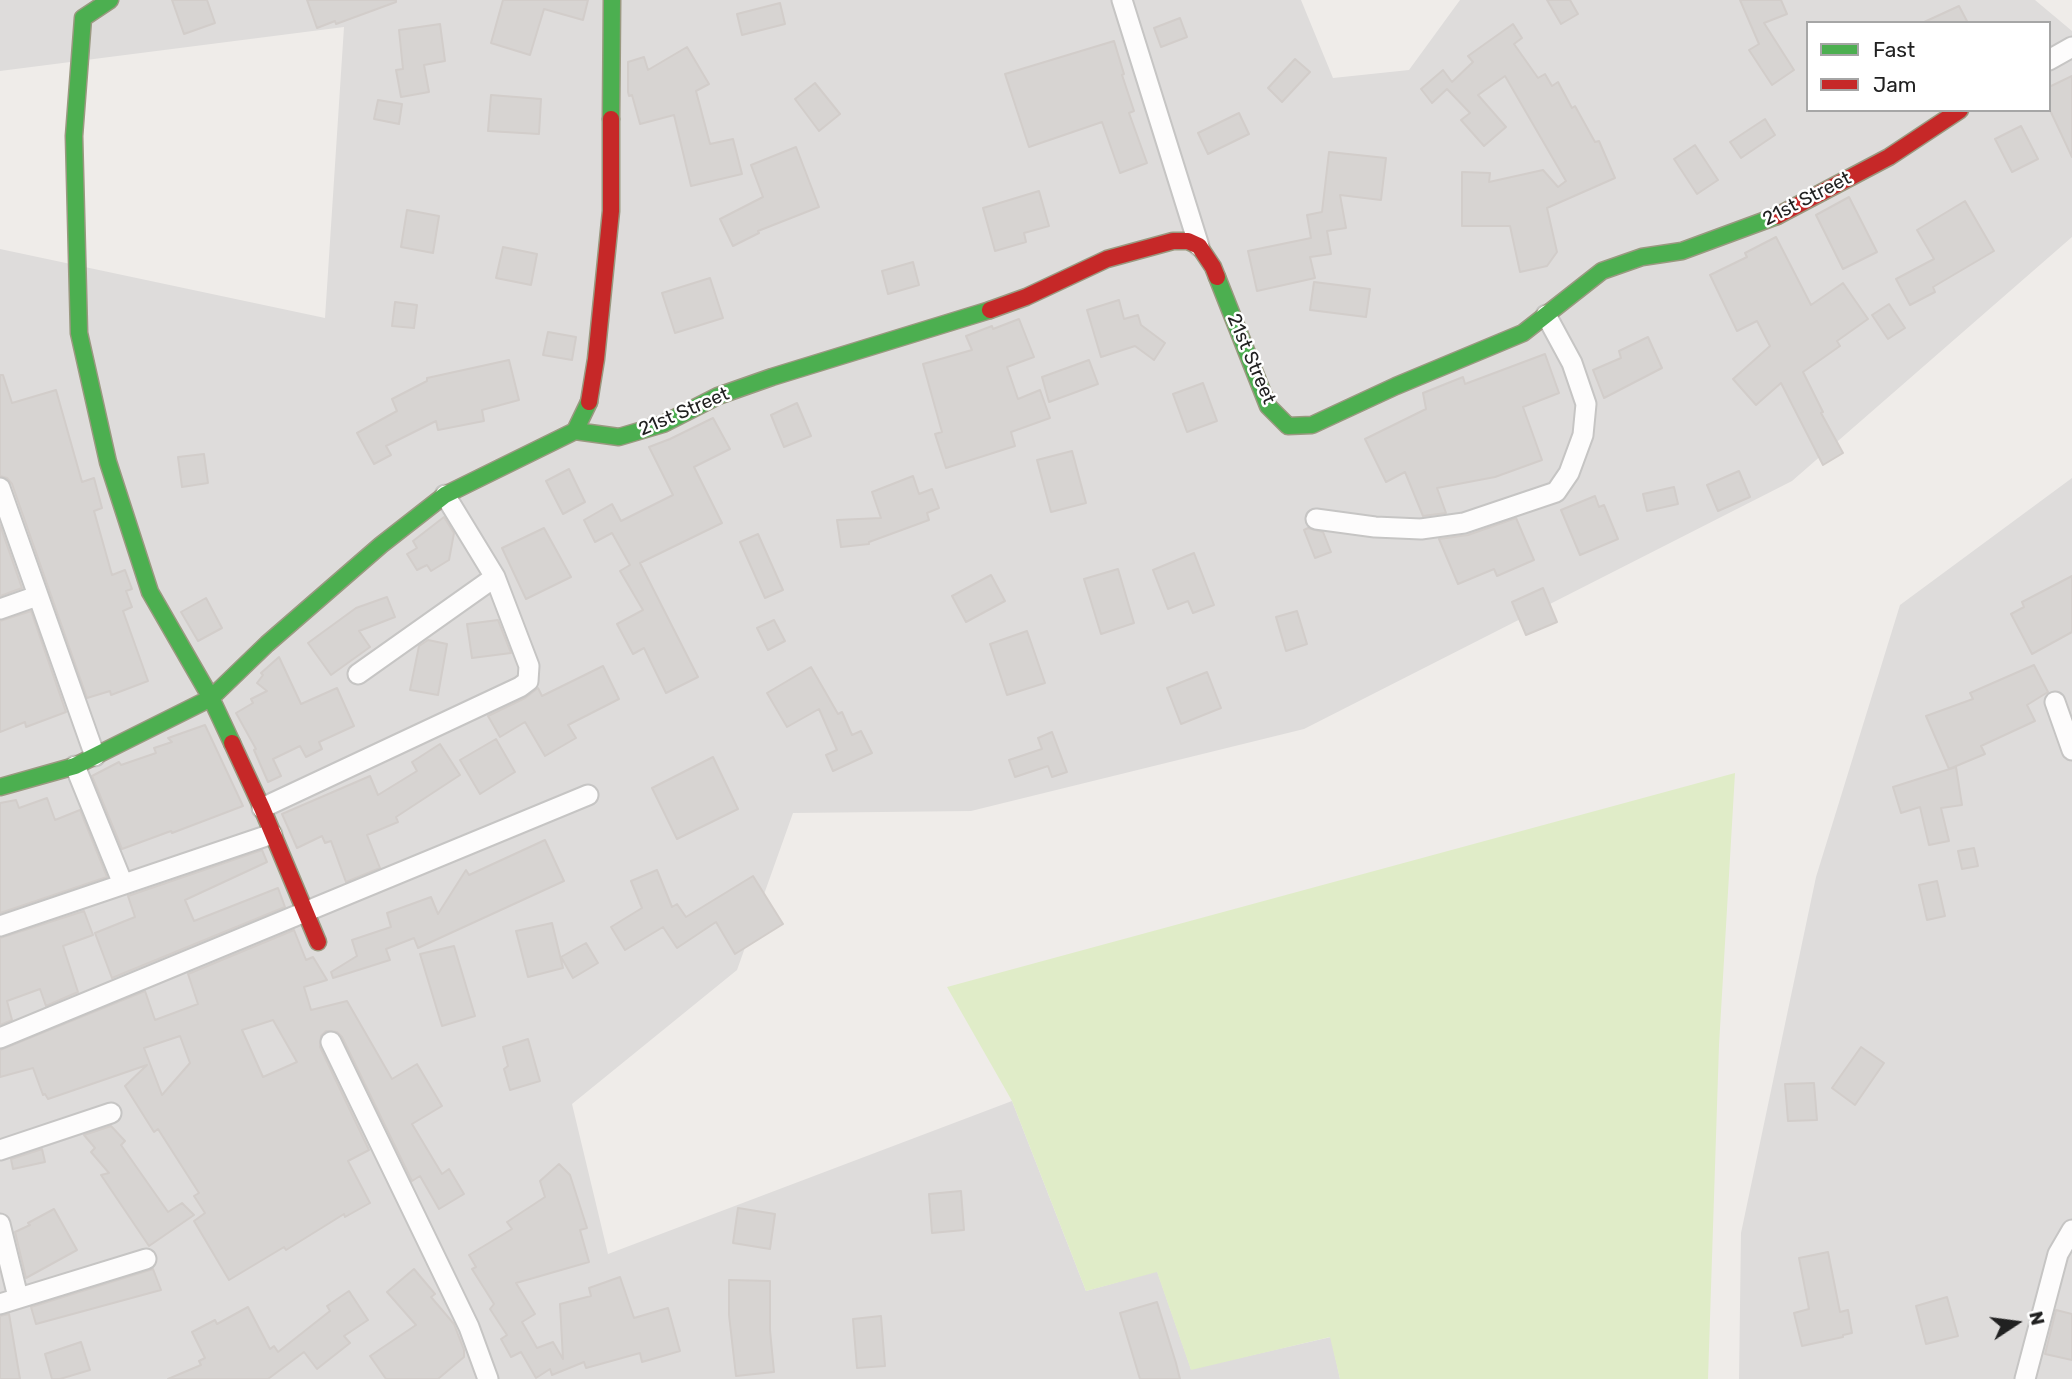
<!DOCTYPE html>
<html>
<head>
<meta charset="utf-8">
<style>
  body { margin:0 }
  #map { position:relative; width:2072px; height:1379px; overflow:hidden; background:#efece9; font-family:Rubik,sans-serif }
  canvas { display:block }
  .legend { position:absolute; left:1806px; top:21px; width:245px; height:91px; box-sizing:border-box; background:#fff; border:2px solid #a6a6a6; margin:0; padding:9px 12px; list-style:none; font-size:21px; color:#212121 }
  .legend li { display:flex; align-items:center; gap:14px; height:35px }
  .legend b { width:35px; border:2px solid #a6a6a6 }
  .north { position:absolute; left:1981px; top:1288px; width:70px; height:70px; -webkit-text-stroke:5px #fff; paint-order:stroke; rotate:77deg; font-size:19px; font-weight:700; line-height:28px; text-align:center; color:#212121 }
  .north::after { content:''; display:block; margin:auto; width:24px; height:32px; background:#212121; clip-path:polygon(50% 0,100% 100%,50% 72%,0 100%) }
</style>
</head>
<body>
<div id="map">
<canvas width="2072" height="1379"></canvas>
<ul class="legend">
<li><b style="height:9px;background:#4caf50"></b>Fast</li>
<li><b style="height:9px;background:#c62828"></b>Jam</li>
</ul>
<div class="north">N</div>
</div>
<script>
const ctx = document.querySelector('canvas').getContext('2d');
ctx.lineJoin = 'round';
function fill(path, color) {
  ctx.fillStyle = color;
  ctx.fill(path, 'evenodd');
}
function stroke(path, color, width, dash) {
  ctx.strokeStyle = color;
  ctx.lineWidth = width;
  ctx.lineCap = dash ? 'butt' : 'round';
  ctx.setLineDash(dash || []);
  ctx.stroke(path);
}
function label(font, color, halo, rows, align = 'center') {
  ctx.font = font + ' Rubik,sans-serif';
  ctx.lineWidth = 5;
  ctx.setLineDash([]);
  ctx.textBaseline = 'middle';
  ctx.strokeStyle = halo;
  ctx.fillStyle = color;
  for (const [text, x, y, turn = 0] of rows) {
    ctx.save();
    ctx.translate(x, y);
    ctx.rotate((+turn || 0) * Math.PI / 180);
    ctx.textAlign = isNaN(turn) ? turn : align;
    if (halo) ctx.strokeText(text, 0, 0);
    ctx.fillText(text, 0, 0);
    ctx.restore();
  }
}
const residential = new Path2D(`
  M0,0H1301L1333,78L1409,70L1460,0H2035L2072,31V237L1792,481L1304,729L971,811L793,813L737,970L572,1104L608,1254L1012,1101L1086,1291L1157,1271L1191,1369L1331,1337L1340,1379H0V249L325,318L344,27L0,71ZM1808,23H2049V110H1808Z
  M2072,478V1379H1739L1741,1233L1816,877L1900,605Z`);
const grass = new Path2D(`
  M1735,773L1719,1045L1708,1379H1340L1330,1337L1191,1370L1157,1272L1086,1291L1012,1101L947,987Z`);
const building = new Path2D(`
  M172,0H207L215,23L184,34Z
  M307,0H396V2L336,24L335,21L317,28Z
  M503,0H588L583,20L544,9L530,55L491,43Z
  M1547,0H1570L1578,14L1561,24Z
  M1740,0H1781L1787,14L1764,23L1794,70L1772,85L1749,50L1759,44Z
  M780,3L785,24L742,35L737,14Z
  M1959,6L1968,23H1922Z
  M1180,18L1187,37L1161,47L1154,28Z
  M440,24L445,61L424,65L429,92L401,97L396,70L403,69L399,30Z
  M1513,24L1522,38L1514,44L1538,78L1545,74L1552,86L1558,82L1572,108L1575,106L1595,142L1599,141L1615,178L1547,208L1557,252L1547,266L1520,272L1510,226H1462V172L1490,173L1489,182L1543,170L1558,187L1566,181L1505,76L1478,95L1506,127L1484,146L1461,120L1470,113L1447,89L1432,103L1421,89L1443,70L1452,82L1473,62L1468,56Z
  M1114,41L1124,74L1122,75L1134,111L1129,113L1147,163L1120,173L1102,122L1029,147L1005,74Z
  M687,47L709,84L696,91L710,144L733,139L742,174L691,186L674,115L640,124L632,95L629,96L628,92V62L644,57L648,70Z
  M1295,59L1310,72L1282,102L1268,88Z
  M2072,76V157L2049,108V87Z
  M815,83L840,114L819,131L795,99Z
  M491,95L541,99L539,134L488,131Z
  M378,100L402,104L399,124L374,119Z
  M1239,113L1249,134L1208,154L1198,133Z
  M1765,119L1775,135L1741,158L1730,142Z
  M2021,126L2038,159L2012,172L1995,139Z
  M1695,145L1718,180L1697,194L1674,159Z
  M796,147L819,207L758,231L759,233L733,246L720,219L763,197L751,165Z
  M1329,152L1386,158L1381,200L1340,195L1346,228L1327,231L1331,254L1310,257L1315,278L1257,291L1248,251L1311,238L1307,215L1322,212Z
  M1039,191L1049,226L1024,233L1026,242L995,251L983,208Z
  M1849,197L1877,252L1843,269L1816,215Z
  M1965,201L1994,251L1933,287L1935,292L1910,305L1896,279L1934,259L1917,230Z
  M407,210L439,216L433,253L401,247Z
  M1776,237L1811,305L1843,283L1868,319L1837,341L1840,346L1803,372L1823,412L1821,413L1843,453L1823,465L1781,383L1756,405L1733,379L1770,346L1757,321L1737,331L1710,275L1747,257L1745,253Z
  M503,247L537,254L531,285L496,278Z
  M913,262L919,285L888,294L882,271Z
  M710,278L723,318L675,333L662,293Z
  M1314,282L1370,289L1366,317L1310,310Z
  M1119,300L1124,319L1138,315L1141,325L1165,343L1154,360L1135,346L1101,357L1087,310Z
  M395,302L417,305L414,328L392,326Z
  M1889,304L1905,328L1888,339L1872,315Z
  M1019,319L1034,357L1007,367L1018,399L1040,390L1050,418L1011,432L1015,446L946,468L935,434L942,432L923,364L972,350L966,336L992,326L993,329Z
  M548,332L576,337L572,360L543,355Z
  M1648,337L1662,368L1604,398L1593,370L1621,358L1619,351Z
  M1545,354L1559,393L1523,407L1542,460L1495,477L1437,488L1446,513L1423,516L1405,472L1386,482L1365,439L1426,409L1423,393L1463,377L1465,384Z
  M509,360L519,400L482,410L484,421L438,430L436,421L386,446L391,455L374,464L357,433L397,411L392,399L427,381V378Z
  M1089,360L1098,384L1049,402L1042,377Z
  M0,375H3L12,403L56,390L82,482L94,478L102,508L94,511L112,575L125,570L132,589L126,591L132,607L123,611L148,681L111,695L110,691L87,698L12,484L7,478L0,476Z
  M1203,383L1217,421L1187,432L1173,394Z
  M797,403L811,436L784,447L771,415Z
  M713,418L730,449L694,467L722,523L640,563L698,677L666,693L644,648L633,654L617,624L643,610L620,571L630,565L612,533L595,542L584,520L612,504L621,521L673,495L649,447L670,439Z
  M1072,451L1086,503L1051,512L1037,460Z
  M204,454L208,483L182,487L178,457Z
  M569,469L585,502L563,514L546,481Z
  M1739,471L1750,497L1718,511L1707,485Z
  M913,476L919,494L932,489L939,508L927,513L929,520L869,542V544L841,547L837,520L881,518L872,492Z
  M1674,487L1678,504L1647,511L1643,494Z
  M1595,496L1599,507L1604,505L1618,539L1580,555L1561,510Z
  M444,517L454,533L449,560L431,571L427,565L417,570L407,554L417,548L413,541Z
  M1516,518L1534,560L1497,576L1494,569L1458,584L1439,539L1468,535Z
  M0,525L22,588L0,596Z
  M544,528L571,577L526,599L502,548Z
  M1308,528L1323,532L1331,552L1315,558L1304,530Z
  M758,534L783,590L765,598L740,542Z
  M1194,553L1214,605L1193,613L1188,601L1168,609L1153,570Z
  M1118,569L1134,623L1101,634L1084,579Z
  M991,575L1005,601L966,622L952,596Z
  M2072,576V632L2032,654L2011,614L2024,607L2022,602Z
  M1543,588L1557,622L1526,635L1512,602Z
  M387,597L395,617L359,631L370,647L331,675L308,643L356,608Z
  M206,598L222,628L198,641L181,612Z
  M31,611L66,712L26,727L25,722L0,732V621Z
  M1297,611L1307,644L1286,651L1276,617Z
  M498,620L511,653L472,658L467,624Z
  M774,620L785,641L768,650L757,628Z
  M1027,631L1045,683L1007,695L990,644Z
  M428,640L447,644L438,695L410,690L419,646Z
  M279,657L301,704L337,688L354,726L319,742L322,749L306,757L300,746L273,759L281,776L268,782L254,750L256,749L236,713L253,703L251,699L267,691L257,683L263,675L261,673Z
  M2034,665L2048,692L2027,705L2035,721L1981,746L1985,754L1949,769L1926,716L1973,699L1970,693Z
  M603,666L619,699L568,725L576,738L545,756L525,722L500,737L488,716L525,698L538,688L542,696Z
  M811,667L838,714L842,712L852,735L861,731L872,753L833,771L826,755L837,750L819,709L787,727L767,693Z
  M1207,672L1221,708L1181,724L1167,688Z
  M205,725L243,806L172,833L171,831L122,849L92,776L119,762L121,765L156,753L154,748L172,742L168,738Z
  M1052,732L1067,772L1052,777L1048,766L1015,777L1009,760L1042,749L1038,738Z
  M496,739L515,772L480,794L460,760Z
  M440,744L460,775L396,817L398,822L367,835L380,868L346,882L331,841L325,843L322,836L297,848L282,814L370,776L378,795L417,771L412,762Z
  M713,757L738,809L677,839L652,788Z
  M1956,767L1962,805L1941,808L1949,841L1929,845L1920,807L1901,813L1893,787Z
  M47,798L55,820L80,810L107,877L0,913V803L16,800L19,808Z
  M545,840L564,881L418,948L414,938L386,949L390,960L333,978L331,972L357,956L352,940L391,927L387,913L431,897L438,914L466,870L469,875Z
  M1974,848L1978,866L1962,869L1958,851Z
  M262,850L267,862L185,900L194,921L278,888L285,907L112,978L95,933L135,917L128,896Z
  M657,870L672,907L677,904L686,917L753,876L783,924L735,954L716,922L677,948L663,927L625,950L611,927L642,908L631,881Z
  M1937,881L1945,916L1927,920L1919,885Z
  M84,911L93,935L63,946L78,992L46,1006L40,989L7,1001L12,1020L0,1025V938Z
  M552,923L563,968L528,977L516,931Z
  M294,930L306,960L313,957L327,980L304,987L311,1010L347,1001L392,1079L417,1064L442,1106L412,1124L442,1174L449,1169L464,1194L439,1209L420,1176L412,1181L342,1037L337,1032L326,1031L321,1036L320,1047L369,1150L348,1161L370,1203L345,1217L344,1214L286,1250L284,1247L229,1280L194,1221L205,1213L194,1196L199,1193L158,1129L154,1132L125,1086L147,1065L48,1099L45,1094L43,1095L33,1068L0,1077V1050L145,991L155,1020L198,1004L188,974ZM273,1020L297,1062L263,1077L242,1030ZM180,1036L190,1063L162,1095L144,1048Z
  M586,943L598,963L573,978L561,957Z
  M454,946L475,1016L442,1026L420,954Z
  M528,1039L540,1081L510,1090L504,1069L508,1066L503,1047Z
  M1861,1047L1884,1063L1855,1105L1832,1088Z
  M1814,1083L1817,1120L1788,1121L1785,1084Z
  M111,1126L125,1141L121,1145L168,1212L182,1203L194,1215L149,1246L101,1175L109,1173L91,1152L95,1148L84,1135Z
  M42,1149L45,1162L13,1169L11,1159Z
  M559,1164L570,1175L587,1228L580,1230L589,1262L516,1283L535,1314L522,1322L537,1348L553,1342L563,1359L560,1304L591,1296L589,1288L620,1277L634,1318L668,1308L680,1351L642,1362L640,1353L586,1368L584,1362L552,1375L550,1369L536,1378L521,1352L511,1357L501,1339L507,1335L490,1309L494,1304L472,1269L476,1267L469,1255L512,1229L507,1222L545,1197L540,1181Z
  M961,1191L964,1230L932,1233L929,1194Z
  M738,1208L775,1214L770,1249L733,1243Z
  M54,1209L77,1250L26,1278L15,1232L30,1225L28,1223Z
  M1828,1252L1840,1312L1848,1310L1852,1333L1843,1335V1337L1802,1346L1794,1313L1809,1309L1799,1258Z
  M153,1269L161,1290L36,1324L31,1307Z
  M414,1269L435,1294L431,1297L454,1324L464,1350V1357L438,1379H386L370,1356L416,1325L387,1292Z
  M729,1280L770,1281V1330L774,1372L736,1376L729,1315Z
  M349,1291L368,1320L344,1336L350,1343L317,1369L304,1352L268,1379H168L201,1365L199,1361L205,1358L192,1332L215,1320L217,1324L248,1307L270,1349L274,1346L278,1352L330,1311L327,1306Z
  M1947,1297L1958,1336L1926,1344L1916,1306Z
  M1157,1302L1176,1363L1180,1379H1140L1120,1313Z
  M2056,1310L2072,1314V1360L2045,1354Z
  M9,1314L20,1379H0V1316Z
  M881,1316L885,1366L857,1368L853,1319Z
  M81,1342L90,1370L60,1379H52L45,1354Z`);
const street = new Path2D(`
  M1122,0L1199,246
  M2049,60L2072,47
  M0,488L95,756
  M1316,519L1375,527L1421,529L1464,523L1556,492L1569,473L1583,435L1586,404L1572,363L1546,315
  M0,609L37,596
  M358,674L495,577
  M2055,702L2072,750
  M75,766L123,884
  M262,808L520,687L528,681L529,666L495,577L445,495
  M0,926L272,834
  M0,1038L588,795
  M331,1042L469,1327L488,1379
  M0,1150L111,1113
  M0,1224L18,1297
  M0,1304L146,1259
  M2025,1379L2058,1254L2072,1230`);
const fast = new Path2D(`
  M110,0L83,18L74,136L79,333L108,462L150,592L211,698L232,743
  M611,119L612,0
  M1217,277L1268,406L1288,426L1312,425L1396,386L1523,333L1602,271L1642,257L1682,251L1777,216
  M575,431L619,437L663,424L718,396L772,377L990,310
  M0,787L75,766L211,698L267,644L381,545L445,495L575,431L589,402`);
const jam = new Path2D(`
  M1777,216L1889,157L1960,110
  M990,310L1026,297L1107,259L1173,241H1188L1199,246L1213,267L1217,277
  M589,402L596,359L611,211V119
  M232,743L262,808L318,942`);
const streetNames = [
  ["21st Street",1807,199,-27],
  ["21st Street",1251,359,67],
  ["21st Street",684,412,-23]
];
fill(residential, '#dedcdb');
fill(grass, '#e0ecc8');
fill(building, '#d7d4d2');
stroke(building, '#d2cdca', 2);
stroke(street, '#c6c5c4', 23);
stroke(fast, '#9a9980', 19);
stroke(jam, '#9a9980', 19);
stroke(street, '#fdfcfc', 19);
stroke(fast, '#4caf50', 16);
stroke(jam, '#c62828', 16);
label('19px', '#212121', '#fff', streetNames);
</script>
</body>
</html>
